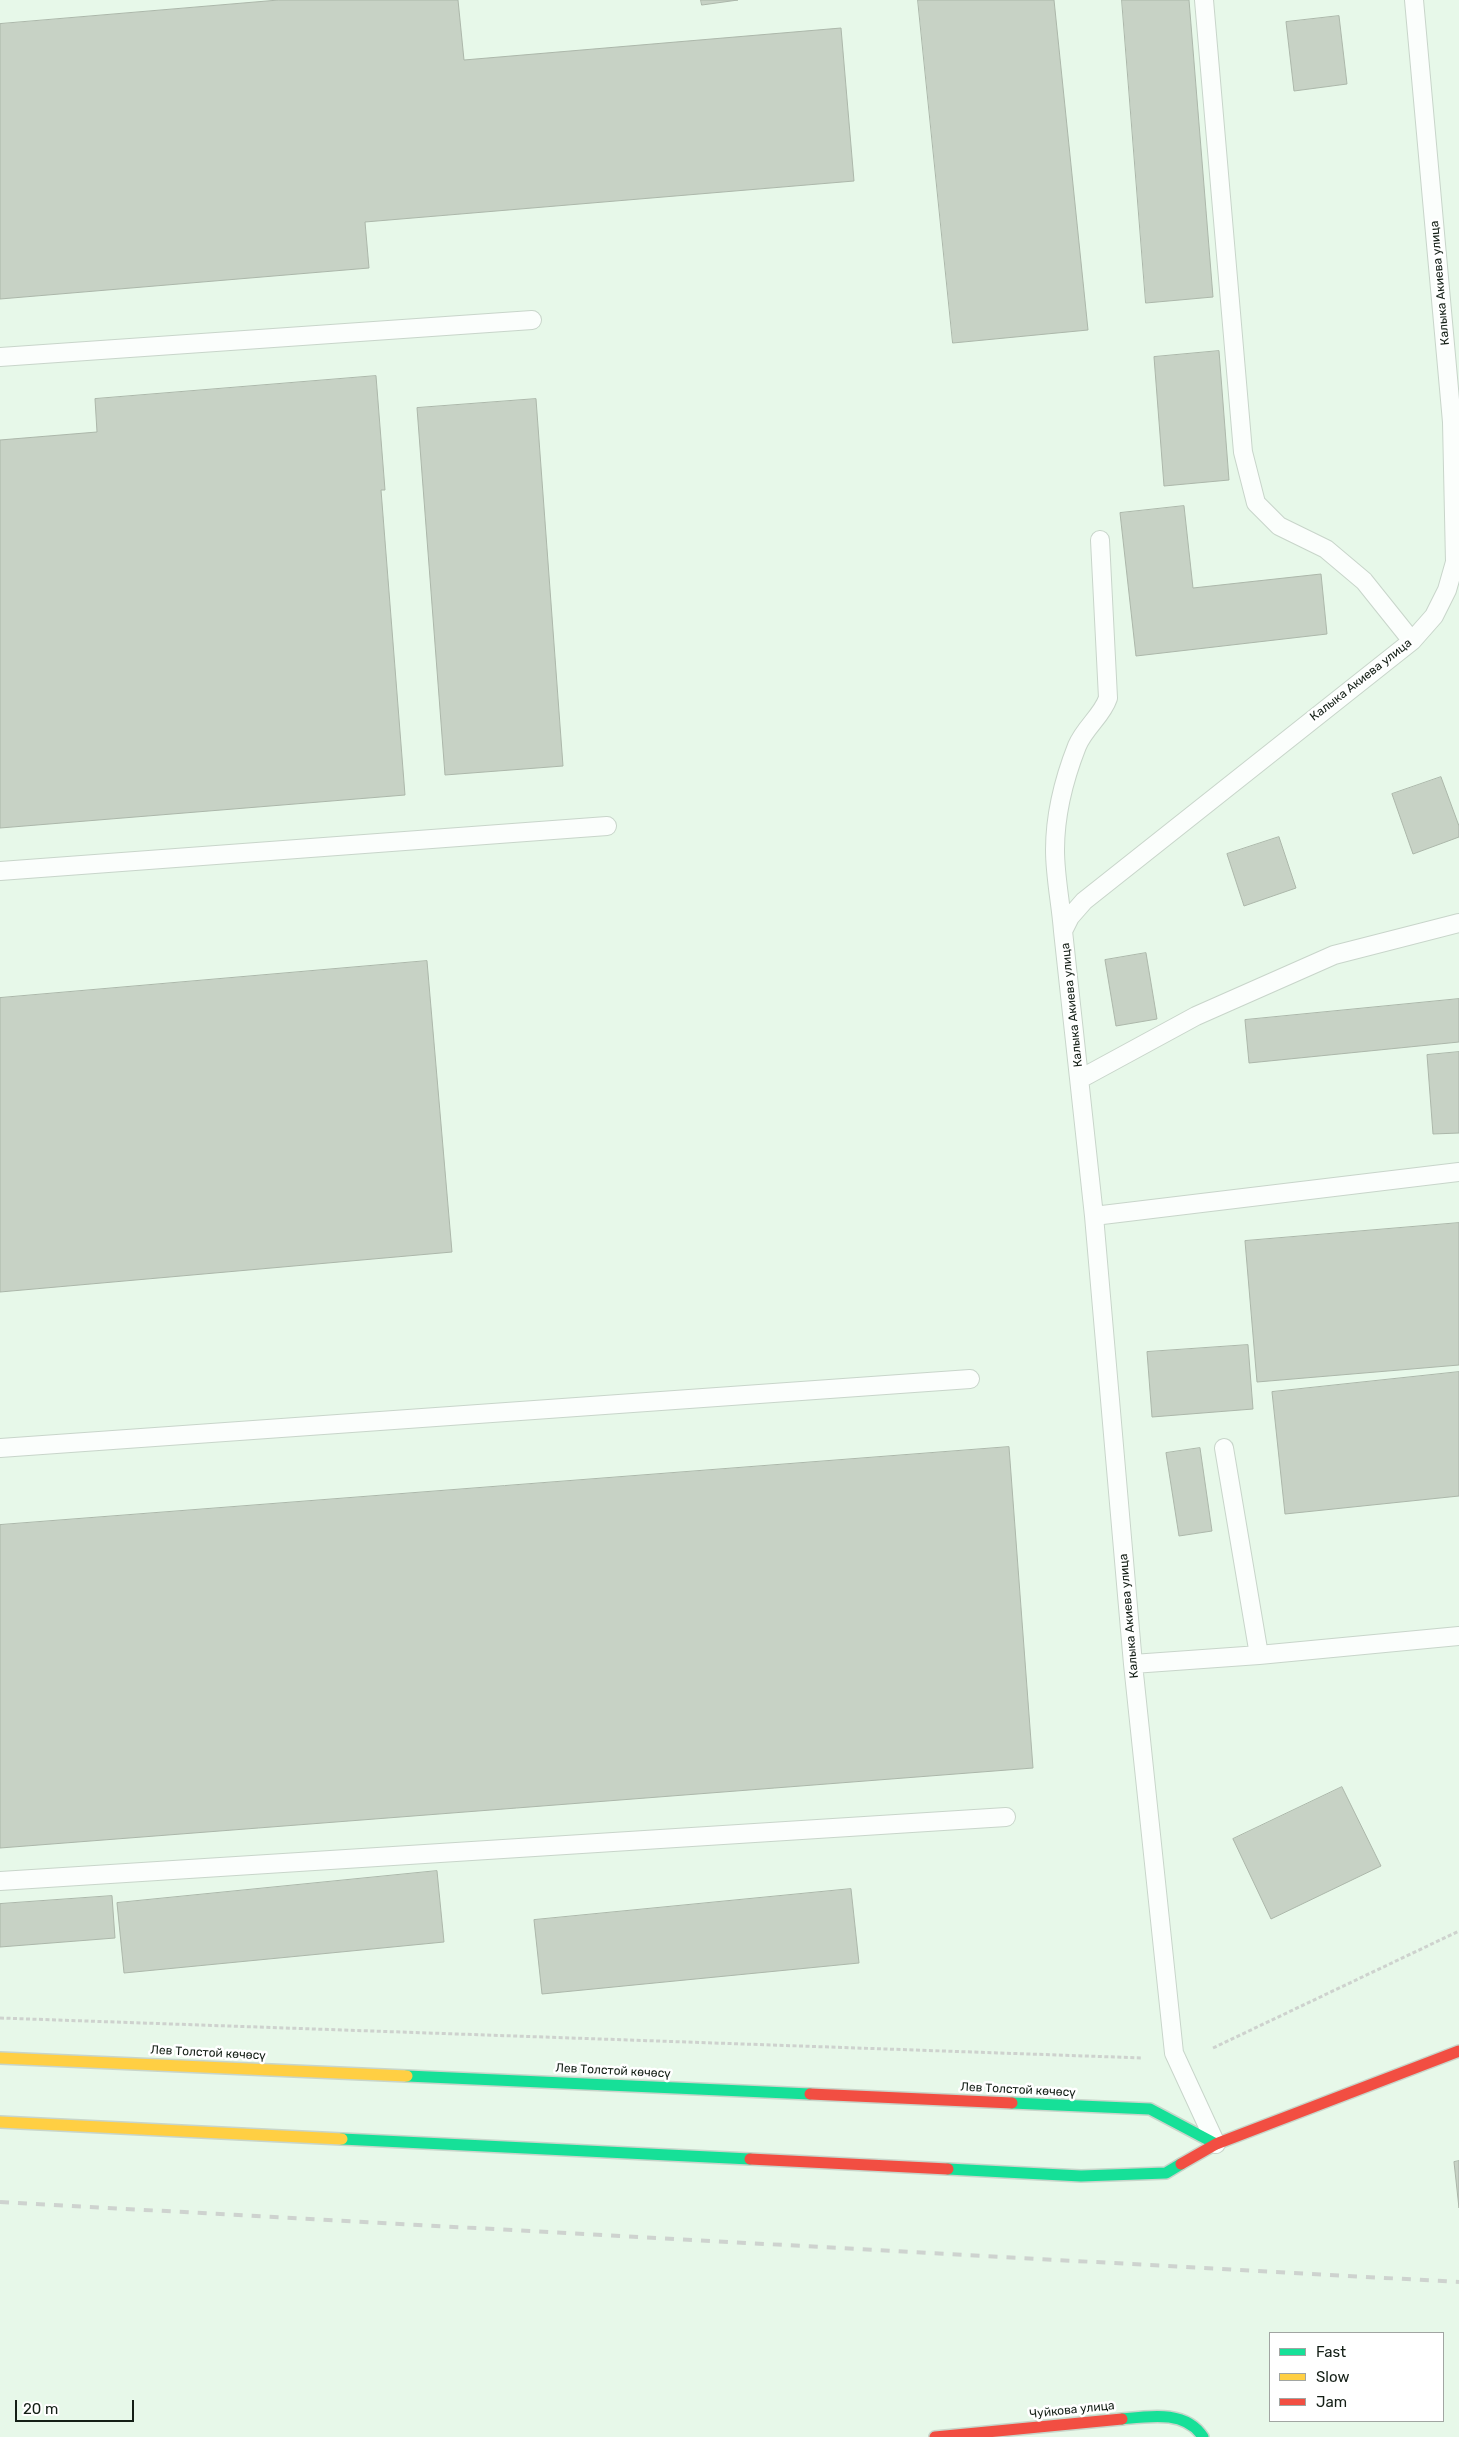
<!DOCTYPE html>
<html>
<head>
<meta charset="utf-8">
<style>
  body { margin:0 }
  #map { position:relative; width:1459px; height:2437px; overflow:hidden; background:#e7f8e9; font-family:Rubik,sans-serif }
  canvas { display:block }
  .legend { position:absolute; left:1269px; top:2332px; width:175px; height:90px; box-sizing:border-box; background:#fff; border:1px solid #a1a5a2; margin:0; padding:6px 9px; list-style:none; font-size:15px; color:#141f16 }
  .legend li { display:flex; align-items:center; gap:10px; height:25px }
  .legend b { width:25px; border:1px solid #a1a5a2 }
  .scale { position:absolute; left:15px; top:2400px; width:119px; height:22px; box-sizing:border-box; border:2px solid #141f16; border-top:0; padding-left:6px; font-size:15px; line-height:18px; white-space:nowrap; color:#141f16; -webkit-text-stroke:4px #fff; paint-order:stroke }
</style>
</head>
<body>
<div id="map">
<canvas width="1459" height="2437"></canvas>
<ul class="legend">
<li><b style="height:6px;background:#16e098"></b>Fast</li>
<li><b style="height:6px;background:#ffcf43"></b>Slow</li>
<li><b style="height:6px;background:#f24e42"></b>Jam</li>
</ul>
<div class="scale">20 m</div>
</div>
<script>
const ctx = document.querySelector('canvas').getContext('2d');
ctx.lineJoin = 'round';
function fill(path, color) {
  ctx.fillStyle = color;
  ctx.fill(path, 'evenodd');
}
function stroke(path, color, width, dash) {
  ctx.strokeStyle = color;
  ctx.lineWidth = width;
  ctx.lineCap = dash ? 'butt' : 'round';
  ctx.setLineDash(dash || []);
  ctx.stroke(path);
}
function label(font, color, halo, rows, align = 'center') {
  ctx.font = font + ' Rubik,sans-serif';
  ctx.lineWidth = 5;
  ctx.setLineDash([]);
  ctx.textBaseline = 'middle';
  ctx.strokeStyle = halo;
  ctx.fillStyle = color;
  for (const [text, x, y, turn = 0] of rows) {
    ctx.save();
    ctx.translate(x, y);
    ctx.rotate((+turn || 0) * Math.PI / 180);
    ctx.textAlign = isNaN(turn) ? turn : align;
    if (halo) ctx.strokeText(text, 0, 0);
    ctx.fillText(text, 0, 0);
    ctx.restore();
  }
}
const building = new Path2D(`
  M279,0H458L464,60L841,28L854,181L365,222L369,268L0,299V24Z
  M701,0H738L702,5Z
  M918,0H1054L1088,330L953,343Z
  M1122,0H1189L1213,297L1146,303Z
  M1339,16L1347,84L1294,91L1286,22Z
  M1219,351L1229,480L1164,486L1154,357Z
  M376,376L385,490H381L405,795L0,828V440L97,432L95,399Z
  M536,399L563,766L445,775L417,408Z
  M1184,506L1193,588L1321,574L1327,634L1136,656L1120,513Z
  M1441,777L1459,826V837L1413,854L1392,794Z
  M1279,837L1296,888L1244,906L1227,854Z
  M1146,953L1157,1019L1116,1026L1105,960Z
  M427,961L452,1252L0,1292V998Z
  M1459,999V1042L1249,1063L1245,1020Z
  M1459,1052V1133L1433,1134L1427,1055Z
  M1459,1223V1365L1257,1382L1245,1241Z
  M1248,1345L1253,1409L1152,1417L1147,1352Z
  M1459,1372V1496L1285,1514L1272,1392Z
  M1009,1447L1033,1768L0,1848V1525Z
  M1200,1448L1212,1531L1179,1536L1166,1453Z
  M1342,1787L1381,1866L1271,1919L1233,1839Z
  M437,1871L444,1942L124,1973L117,1903Z
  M851,1889L859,1963L542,1994L534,1920Z
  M112,1896L115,1938L0,1947V1904Z
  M1459,2161V2208L1454,2162Z`);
const path = new Path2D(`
  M0,2018L1143,2058
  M1213,2048L1459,1931`);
const lane = new Path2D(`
  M1204,0L1243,452L1256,503L1279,526L1326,549L1364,581L1412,641
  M0,357L532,320
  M0,871L607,826
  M1063,931C1061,904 1055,877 1055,850C1055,814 1064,779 1077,746C1085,727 1102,716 1108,698L1100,540
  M1080,1079L1196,1016L1334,955L1459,923
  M1094,1216L1459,1172
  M0,1448L970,1379
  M1224,1448L1259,1655
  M1133,1664L1259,1655L1459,1636
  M0,1881L1006,1817
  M1216,2144L1174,2053L1133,1664L1094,1216L1063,931L1070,917L1084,901L1412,641L1434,616L1447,590L1455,562L1452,422L1414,0`);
const fast = new Path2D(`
  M407,2076L810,2094
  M1012,2103L1150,2109L1216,2144
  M342,2139L750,2159
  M948,2169L1081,2176L1166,2173L1181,2164
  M1122,2419C1150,2416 1186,2410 1203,2437`);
const slow = new Path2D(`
  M0,2058L407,2076
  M0,2122L342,2139`);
const jam = new Path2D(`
  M810,2094L1012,2103
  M750,2159L948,2169
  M1181,2164L1216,2144L1459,2051
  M935,2437L1122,2419`);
const rail = new Path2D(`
  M0,2202L1459,2282`);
const streetNames = [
  ["Калыка Акиева улица",1440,283,-95],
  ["Калыка Акиева улица",1361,680,-38],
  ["Калыка Акиева улица",1072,1005,-96],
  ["Калыка Акиева улица",1129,1616,-95],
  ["Лев Толстой көчөсү",208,2053,3],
  ["Лев Толстой көчөсү",613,2071,3],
  ["Лев Толстой көчөсү",1018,2090,3],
  ["Чуйкова улица",1072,2410,-6]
];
fill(building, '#c7d2c5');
stroke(building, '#acb7aa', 1);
stroke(lane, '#c8d5ca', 20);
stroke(fast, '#c8d5ca', 14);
stroke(slow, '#c8d5ca', 14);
stroke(jam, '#c8d5ca', 14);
stroke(path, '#ced2ce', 3, [4, 2.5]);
stroke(lane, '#fbfefc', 18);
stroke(fast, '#16e098', 11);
stroke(slow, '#ffcf43', 11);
stroke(jam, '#f24e42', 11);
stroke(rail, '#ced3cf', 4, [9, 9]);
label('12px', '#141f16', '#fff', streetNames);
</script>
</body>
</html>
